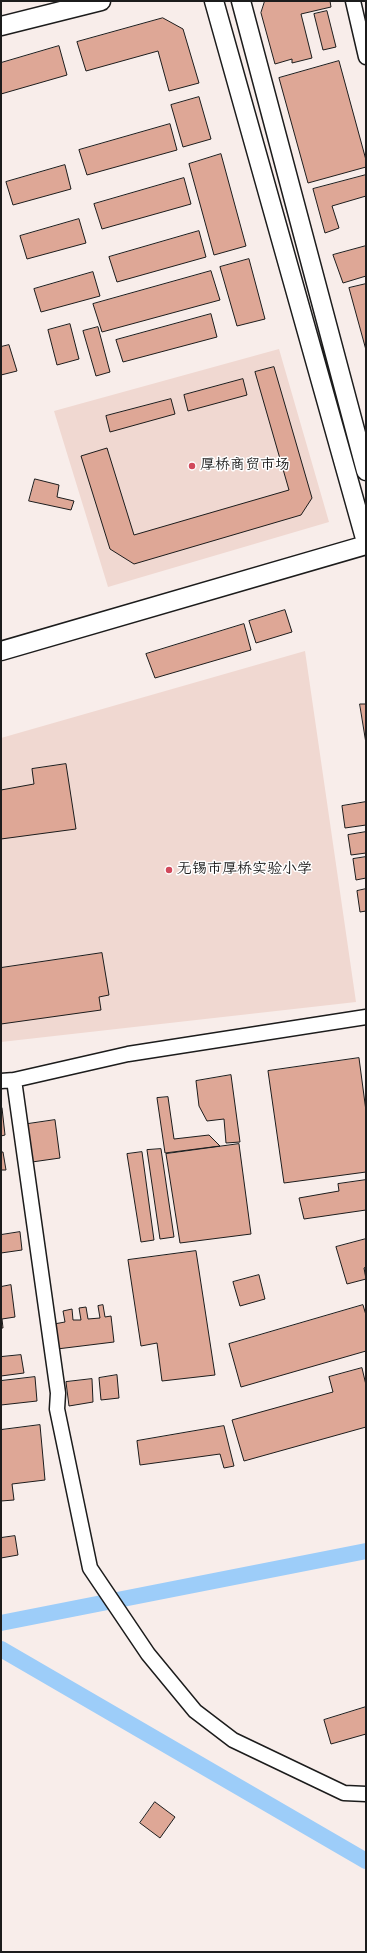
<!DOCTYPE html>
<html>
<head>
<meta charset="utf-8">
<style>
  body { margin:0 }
  #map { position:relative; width:367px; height:1953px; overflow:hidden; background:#f8edea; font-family:"Architects Daughter",sans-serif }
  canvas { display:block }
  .frame { position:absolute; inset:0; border:2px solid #1c1c1c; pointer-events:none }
</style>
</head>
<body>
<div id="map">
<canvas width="367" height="1953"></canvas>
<div class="frame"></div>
</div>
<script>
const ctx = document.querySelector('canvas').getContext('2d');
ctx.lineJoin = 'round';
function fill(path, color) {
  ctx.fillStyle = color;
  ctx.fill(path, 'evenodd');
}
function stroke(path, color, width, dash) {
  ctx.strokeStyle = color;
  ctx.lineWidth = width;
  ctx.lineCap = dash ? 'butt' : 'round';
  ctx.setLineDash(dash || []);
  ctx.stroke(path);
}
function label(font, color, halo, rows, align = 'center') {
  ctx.font = font + ' "Architects Daughter","LXGW WenKai TC",sans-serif';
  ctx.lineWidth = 3;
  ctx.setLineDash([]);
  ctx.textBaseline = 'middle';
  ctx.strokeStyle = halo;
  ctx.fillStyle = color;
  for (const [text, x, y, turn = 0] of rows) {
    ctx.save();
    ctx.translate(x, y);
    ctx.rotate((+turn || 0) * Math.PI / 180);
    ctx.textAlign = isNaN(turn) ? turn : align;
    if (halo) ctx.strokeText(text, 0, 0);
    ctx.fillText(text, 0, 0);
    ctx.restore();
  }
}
const built = new Path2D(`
  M279,349L329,522L108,587L54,411Z
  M305,651L356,1002L1,1042V738Z`);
const canal = new Path2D(`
  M1,1623L366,1551
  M1,1649L366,1861`);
const building = new Path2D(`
  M265,1H330L331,7L301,14L312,58L292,63V59L275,64L261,13Z
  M327,11L336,47L323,50L314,14Z
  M163,18L183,29L199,83L169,91L158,51L86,71L77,42Z
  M59,46L67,75L1,94V63Z
  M339,61L366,160V167L308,183L279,78Z
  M199,97L211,139L183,147L171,105Z
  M170,124L177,150L87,175L79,150Z
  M221,154L246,246L214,255L189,164Z
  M65,165L71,189L13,205L6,182Z
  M366,175V196L332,206L339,228L325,233L313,189Z
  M184,178L191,204L102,229L94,204Z
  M79,219L86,243L27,259L20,236Z
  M199,231L206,257L117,282L109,257Z
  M366,246V276L343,283L333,255Z
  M249,259L265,319L237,326L220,267Z
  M211,271L220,300L102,332L93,304Z
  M93,272L100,296L41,312L34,289Z
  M366,284V350L349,288Z
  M211,314L217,337L123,362L116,340Z
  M70,324L79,359L57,365L48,330Z
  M98,327L110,372L96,376L83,331Z
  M9,345L17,371L1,375V347Z
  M274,367L312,498L301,515L134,564L110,549L81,456L107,448L134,535L289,490L255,372Z
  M243,379L247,395L188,411L184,395Z
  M171,399L175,414L110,432L106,416Z
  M35,479L59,485L57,497L74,501L71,510L29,501Z
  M285,610L292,632L256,643L249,621Z
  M244,624L251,650L155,678L146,654Z
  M360,704H366V743Z
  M66,764L76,829L1,839V790L34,784L32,769Z
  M366,802V825L345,828L342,806Z
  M366,832V853L351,855L348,835Z
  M366,857V878L356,880L353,859Z
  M366,889V911L360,912L357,891Z
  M102,953L109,995L99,997L101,1010L1,1024V968Z
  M359,1058L366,1111V1172L284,1183L268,1071Z
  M231,1075L240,1142L226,1143L224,1119L207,1121L199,1106L196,1081Z
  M168,1097L174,1139L209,1135L220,1146L165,1153L157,1098Z
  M2,1108L5,1135L1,1136V1108Z
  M55,1120L60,1158L25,1163L21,1125Z
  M239,1144L251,1234L180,1243L166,1154Z
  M161,1149L174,1237L160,1239L147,1150Z
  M1,1152H3L6,1170H1Z
  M142,1152L154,1240L141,1242L127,1154Z
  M366,1180V1210L304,1219L299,1198L339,1191L338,1184Z
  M20,1232L22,1250L1,1253V1235Z
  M366,1239V1267L364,1268L366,1279L347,1284L336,1247Z
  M196,1251L215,1375L162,1381L157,1343L141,1346L128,1260Z
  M259,1275L265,1299L240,1306L233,1282Z
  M11,1285L15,1317L2,1319L3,1328H1V1287Z
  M103,1305L105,1317L111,1316L114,1342L57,1349L54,1324L65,1322L63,1311L72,1309L73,1320H81L79,1308L86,1307L88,1319L100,1318L98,1306Z
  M363,1305L366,1315V1351L241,1387L229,1344Z
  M21,1355L24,1373L1,1376V1357Z
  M362,1368L366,1385V1427L244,1461L232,1420L333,1392L329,1377Z
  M117,1375L119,1398L101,1400L99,1378Z
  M35,1377L37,1401L1,1405V1381Z
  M92,1379L93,1402L69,1406L66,1382Z
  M40,1425L45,1480L12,1484L14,1500L1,1501V1430Z
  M224,1426L234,1466L224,1468L220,1454L140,1465L137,1441Z
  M15,1536L18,1555L1,1558V1538Z
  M366,1707V1734L331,1744L324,1720Z
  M155,1802L175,1817L160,1838L140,1823Z`);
const minor = new Path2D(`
  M353,1L366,57
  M14,1080L58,1393L57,1409L90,1568L148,1654L195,1711L233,1740L344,1793L366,1794
  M1,1081L14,1080L128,1054L366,1017`);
const tertiary = new Path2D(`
  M214,1L366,542
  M241,1L366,471
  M1,26L101,1
  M1,651L366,545`);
const markers = [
  [192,466,4,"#d1495b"],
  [169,870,4,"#d1495b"]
];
const poiNames = [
  ["厚桥商贸市场",200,466],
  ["无锡市厚桥实验小学",177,870]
];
fill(built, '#f0d8d1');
stroke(canal, '#9dcdf9', 16);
fill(building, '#dea796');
stroke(building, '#1c1c1c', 1);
stroke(minor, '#1c1c1c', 17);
stroke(tertiary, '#1c1c1c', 21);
stroke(minor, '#fff', 14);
stroke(tertiary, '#fff', 18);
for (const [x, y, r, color] of markers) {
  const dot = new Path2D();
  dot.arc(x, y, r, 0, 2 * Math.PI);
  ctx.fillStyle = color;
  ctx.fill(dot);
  stroke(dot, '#fff', 1.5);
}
label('15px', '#1c1c1c', '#fff', poiNames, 'left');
</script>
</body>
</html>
